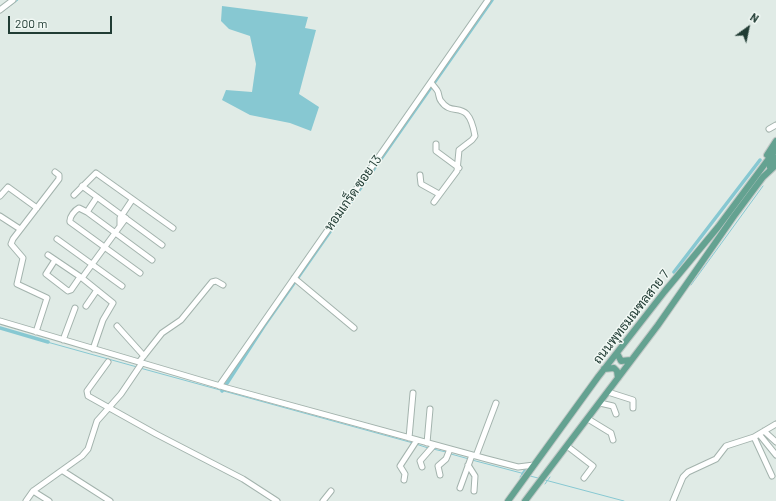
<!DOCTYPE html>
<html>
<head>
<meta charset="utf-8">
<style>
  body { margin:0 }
  #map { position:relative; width:776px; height:501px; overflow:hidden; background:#e0ebe6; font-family:Barlow,sans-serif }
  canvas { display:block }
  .north { position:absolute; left:728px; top:8px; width:40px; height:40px; -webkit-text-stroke:3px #f1f8f4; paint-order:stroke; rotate:33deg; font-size:11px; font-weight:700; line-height:16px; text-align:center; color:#213c34 }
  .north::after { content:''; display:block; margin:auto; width:14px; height:18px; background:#213c34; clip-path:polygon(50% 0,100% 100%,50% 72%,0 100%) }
  .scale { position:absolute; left:8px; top:16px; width:104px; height:18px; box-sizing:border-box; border:2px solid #213c34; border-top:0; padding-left:5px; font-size:12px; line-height:14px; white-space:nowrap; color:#213c34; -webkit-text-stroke:3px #f1f8f4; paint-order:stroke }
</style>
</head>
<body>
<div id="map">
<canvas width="776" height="501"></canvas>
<div class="north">N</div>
<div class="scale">200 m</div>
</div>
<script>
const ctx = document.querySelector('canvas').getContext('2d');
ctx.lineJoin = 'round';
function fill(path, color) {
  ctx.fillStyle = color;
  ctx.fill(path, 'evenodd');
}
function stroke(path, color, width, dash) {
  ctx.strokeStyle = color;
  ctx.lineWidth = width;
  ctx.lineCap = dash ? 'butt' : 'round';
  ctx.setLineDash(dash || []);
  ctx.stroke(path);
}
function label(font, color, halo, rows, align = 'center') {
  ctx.font = font + ' Barlow,Sarabun,sans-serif';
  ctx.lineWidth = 3;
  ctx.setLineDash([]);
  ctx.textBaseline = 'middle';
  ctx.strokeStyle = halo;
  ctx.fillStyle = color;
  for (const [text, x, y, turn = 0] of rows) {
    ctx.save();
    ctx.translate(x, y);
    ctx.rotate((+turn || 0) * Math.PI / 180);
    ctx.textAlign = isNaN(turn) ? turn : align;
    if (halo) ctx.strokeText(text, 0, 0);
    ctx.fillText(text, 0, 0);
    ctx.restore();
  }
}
const water = new Path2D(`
  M222,6L308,17L305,28L316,30L299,94L319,107L311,131L290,123L250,115L222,100L226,90L252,92L256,64L250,36L229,29L221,21Z`);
const stream = new Path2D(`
  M3,11L18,0
  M691,285L763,186
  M40,340L137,367
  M140,368L413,443
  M416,444L428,448
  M433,449L446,452
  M451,454L469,459
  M472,460L525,474
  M530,476L538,478
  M520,477L522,474
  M545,480L624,501
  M545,484L550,477`);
const canal = new Path2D(`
  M674,272L760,160
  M0,328L48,342
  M222,391L264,326L492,0
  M523,474L525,471`);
const minor = new Path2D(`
  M0,10L13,0
  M431,82C433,86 437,89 438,92C439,95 439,99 441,101C453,119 468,96 475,136L472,140L459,150L457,171L434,202
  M769,129L776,125
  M436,144V151L459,168
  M420,175L421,184L439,194
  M82,186L162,245
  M74,195L96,173L173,228
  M0,196L8,187L37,208
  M97,197L87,212L79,208C75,210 69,217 70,222L140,273
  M87,212L152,260
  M0,216L20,229
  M120,225V218L132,200
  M57,239L122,286
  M48,255L82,278
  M55,260L46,274L68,291L71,290L80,277
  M294,278L354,328
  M86,306L97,290
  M0,321L227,388L487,459L518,467L534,465
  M117,326L144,356
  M36,332L47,298L17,284L23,258L11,244L13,239L59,179V175L55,172
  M63,340L75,308
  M93,349L103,320L113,303L82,278L126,218
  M108,362L87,391L88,396L156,434L243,479L277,501
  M139,362L162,333L181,320L212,282L216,281L223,285
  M219,386L488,0
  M608,392L633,400V408
  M600,403L613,406L616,414
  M588,419L611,433L613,440
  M764,431L776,442
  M759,434L776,455
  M754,437L772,476
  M409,438L413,393
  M427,443L430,409
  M567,446L593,466L584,478
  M476,456L496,403
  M468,465L475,476L474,491
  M422,467L420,461L434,445
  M63,471L110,501
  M440,475L438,466L446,459L450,449
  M404,480L405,474L400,466L417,440
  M460,488L472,455
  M33,491L49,501
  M26,501L33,491L82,456L88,449L97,421L121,394L142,363
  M323,501L331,491
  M673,501L683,477L688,472L716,459L726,446L754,437L776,424`);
const major = new Path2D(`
  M767,155L776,141
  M770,167L776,158
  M617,353L621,361L631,360
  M604,369L614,368L617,371L618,378
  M508,501L598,377L665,291L718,227L776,149
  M525,501L658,325L734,216L763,177L776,165`);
const streetNames = [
  ["หอมเกร็ด ซอย 13",353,193,-55],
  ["ถนนพุทธมณฑลสาย 7",631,317,-52]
];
fill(water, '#87c8d2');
stroke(stream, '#87c8d2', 1);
stroke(canal, '#87c8d2', 3.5);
stroke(minor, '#a3b3ad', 7);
stroke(major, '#c1c8c6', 8);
stroke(minor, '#fff', 5);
stroke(major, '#64a291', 6);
label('13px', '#213c34', '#f1f8f4', streetNames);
</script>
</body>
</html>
